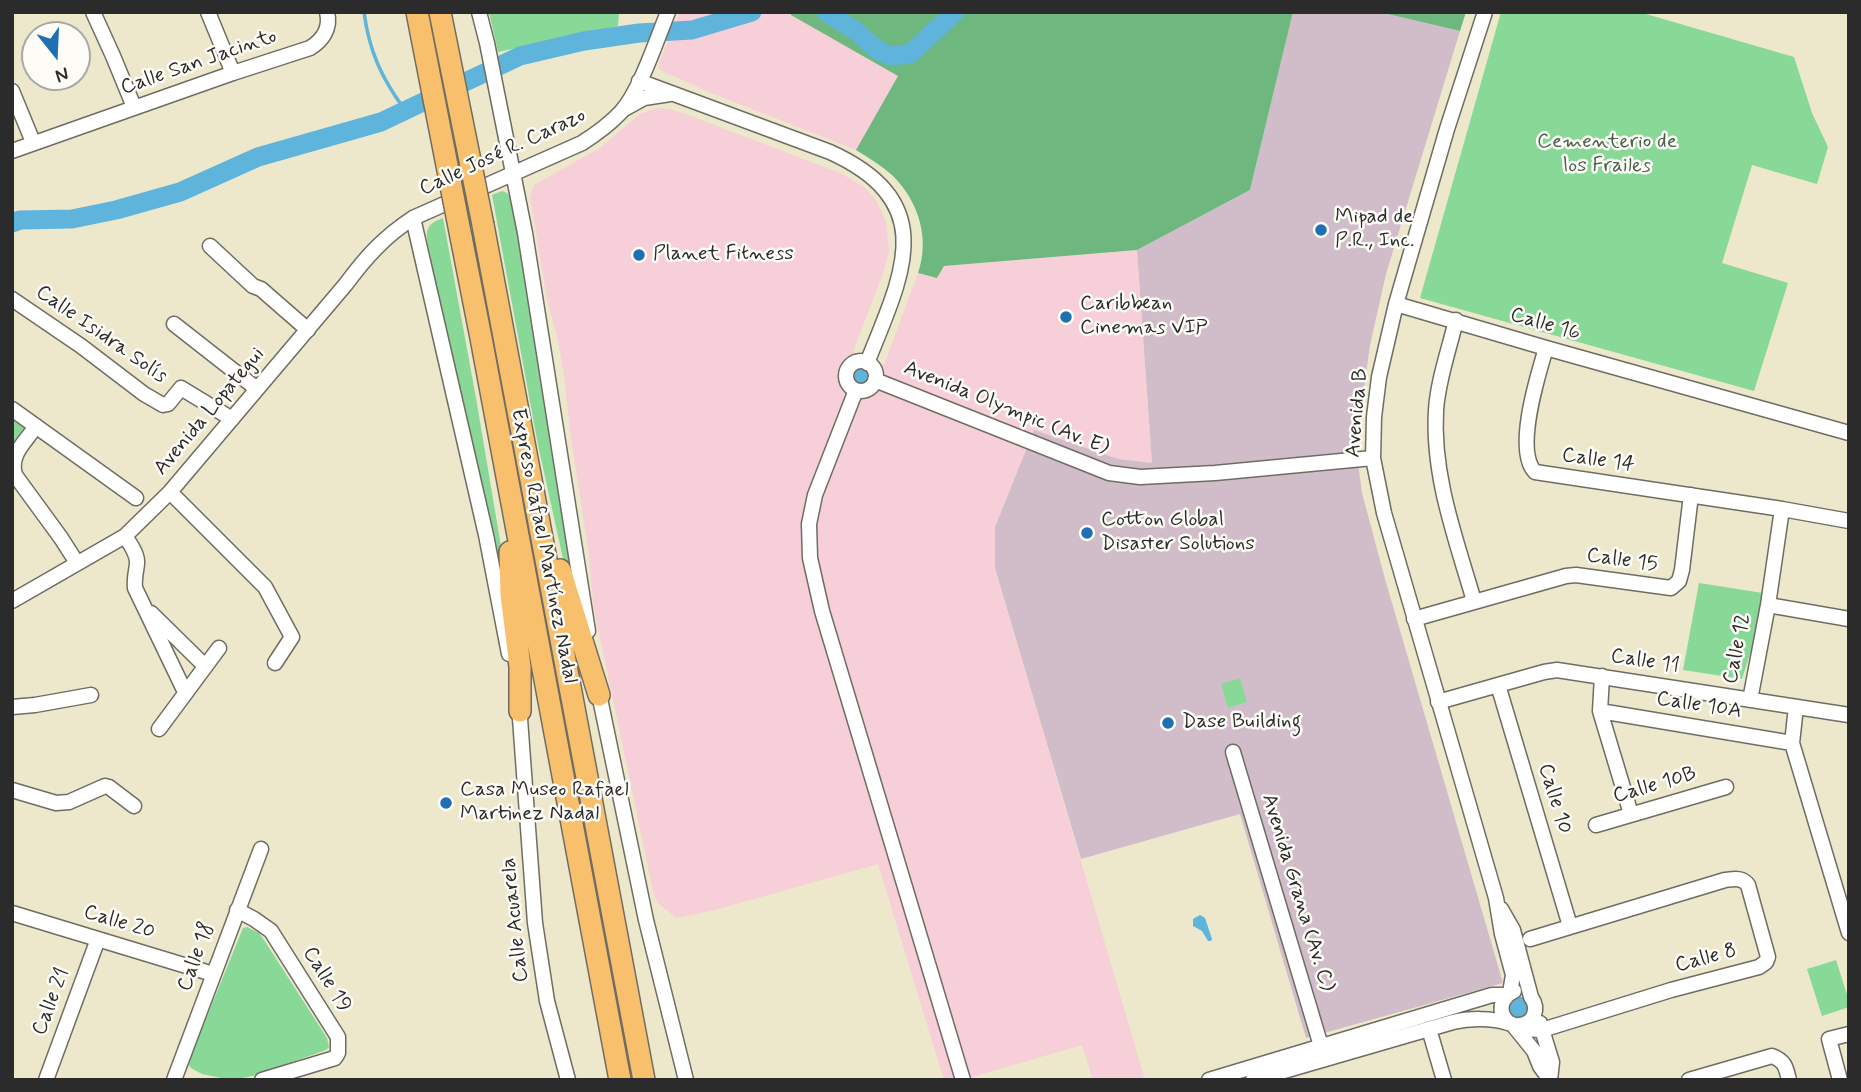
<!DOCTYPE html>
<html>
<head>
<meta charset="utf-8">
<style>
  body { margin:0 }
  #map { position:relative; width:1861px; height:1092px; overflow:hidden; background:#ede7cb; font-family:Mynerve,sans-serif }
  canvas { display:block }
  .frame { position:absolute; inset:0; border:14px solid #2b2b2b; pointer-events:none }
  .north { position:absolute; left:21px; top:21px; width:70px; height:70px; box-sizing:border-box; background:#fdfcf7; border:2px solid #a9a8a5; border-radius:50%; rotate:162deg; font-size:19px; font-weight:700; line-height:28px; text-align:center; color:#2b2b2b }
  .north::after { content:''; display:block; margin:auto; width:24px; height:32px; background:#1f6fb2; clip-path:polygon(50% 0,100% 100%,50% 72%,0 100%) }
</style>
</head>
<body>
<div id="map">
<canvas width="1861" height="1092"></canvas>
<div class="frame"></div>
<div class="north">N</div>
</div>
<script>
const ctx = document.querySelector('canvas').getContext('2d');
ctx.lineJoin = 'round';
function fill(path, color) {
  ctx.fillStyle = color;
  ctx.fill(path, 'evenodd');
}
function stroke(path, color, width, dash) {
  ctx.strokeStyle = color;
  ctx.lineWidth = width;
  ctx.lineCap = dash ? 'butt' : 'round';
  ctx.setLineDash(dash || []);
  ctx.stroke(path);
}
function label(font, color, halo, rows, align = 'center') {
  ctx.font = font + ' Mynerve,sans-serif';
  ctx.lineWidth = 5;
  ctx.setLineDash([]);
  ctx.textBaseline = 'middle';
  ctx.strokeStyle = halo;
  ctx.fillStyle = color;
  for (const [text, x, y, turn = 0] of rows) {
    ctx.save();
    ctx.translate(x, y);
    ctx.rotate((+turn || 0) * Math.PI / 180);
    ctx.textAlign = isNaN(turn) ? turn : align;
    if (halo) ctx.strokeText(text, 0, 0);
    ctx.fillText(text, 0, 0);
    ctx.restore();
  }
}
const built = new Path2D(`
  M680,12H791L792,15L899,76L856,150L709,92L664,72L659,69V63Z
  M657,108L669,109L683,113L840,173L864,187L877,202L886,221L889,251L884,270L853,352L884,365L918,273L937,278L944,266L1137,250L1152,463L1118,459L1034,430L995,527V568L1145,1080H1093L1082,1045L962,1080H944L878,864L715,910L677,918L659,904L654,896L593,604L589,555L571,438L564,376L558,340L547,300L530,197L534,185L600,148L640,114Z`);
const industrial = new Path2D(`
  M1293,12H1379L1460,31L1386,274L1370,345L1356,447L1362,493L1385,579L1503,983L1306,1038L1240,814L1081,859L995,568V527L1034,430L1118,459L1152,463L1137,250L1250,190Z`);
const green = new Path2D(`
  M489,12H619L618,26L498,52Z
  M1501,12H1639L1794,57L1812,113L1828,147L1817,184L1752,165L1722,263L1788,283L1754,391L1420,298Z
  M502,191L507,193L517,209L554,464L574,584L569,586L538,445L492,195Z
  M443,218L476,398L505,570L499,572L428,259L431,258C427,239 420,225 443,218Z
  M12,417L28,428L12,449Z
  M1699,583L1769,594L1742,679L1683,670Z
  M1240,678L1247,702L1228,708L1221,684Z
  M247,927L259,933L264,940L327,1038L329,1047L326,1050L253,1076L231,1080L202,1074L191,1068L188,1063L243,928Z
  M1836,960L1849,1001V1007L1822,1016L1807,969Z`);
const forest = new Path2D(`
  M791,12H1293L1250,190L1137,250L944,266L937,278L918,273C930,239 919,202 893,176C882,166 869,158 856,150L898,76L791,15Z
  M1379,12H1466L1460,31Z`);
const water = new Path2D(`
  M851 376a10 10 0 1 1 20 0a10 10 0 1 1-20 0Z
  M1200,915L1205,918L1212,939L1211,941H1208L1202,931L1193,926V919Z
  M1515,997H1523L1530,1006L1527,1017L1512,1019L1507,1005Z`);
const stream = new Path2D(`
  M364,12C369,51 382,79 405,110`);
const river = new Path2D(`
  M826,12L856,31L876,49L890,56L910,54L955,12
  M12,223L20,220L72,219L116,210L180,192L258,157L381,122L520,56L584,41L639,33L692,30L752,12`);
const minor = new Path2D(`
  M93,12L113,56L134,107
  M208,12L233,73
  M479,12L487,43L525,233L588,631
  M1485,12L1447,129L1396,304L1379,377L1374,417L1373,458L1384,513L1496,898L1502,934L1513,975L1510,993
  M639,81L830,152C942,203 902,275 867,363
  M12,91L33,142
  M624,109L644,98L670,94
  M12,151L233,73L310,48C323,40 331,28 327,12
  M413,218L486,535L509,654
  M210,246L253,286L261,289L308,330
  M12,299L81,346L144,394L163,405L168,404L181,388L232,419
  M1396,304L1546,348L1849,433
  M1456,320C1449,350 1438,380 1436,410C1432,476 1456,539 1474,601
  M174,324L257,389
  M1546,348C1538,375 1514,450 1535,472L1782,509L1849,521
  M846 376a15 15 0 1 1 30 0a15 15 0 1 1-30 0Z
  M875,380L1109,473L1140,477L1215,473L1373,458
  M856,390L815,495L809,524L810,558L822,611L963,1080
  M12,409L136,498
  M36,426C25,443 9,454 15,475L61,538L77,563
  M170,492L265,587L292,637L275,663
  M125,536C130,544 138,554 137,564C136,573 134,578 135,588L185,692
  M12,601L125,536L170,492L346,284C366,257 384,237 413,218L582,143C596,134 609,125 621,112C640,91 657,39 668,12
  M1768,605L1849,619
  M151,613L205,666
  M1414,619L1566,576L1576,575L1671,588L1679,581L1682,570L1691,495
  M1602,676L1600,711L1631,814
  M1498,685L1570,926
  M598,689L646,920L686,1080
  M1750,700L1768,605L1782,509
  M1438,702L1544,672L1557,670L1849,715
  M519,705L535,923L547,1001L568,1080
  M12,707L35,705L91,695
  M1796,707L1792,743L1849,933
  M1600,711L1792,743
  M159,729L219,648
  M1233,752L1321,1046
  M12,790L56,803L69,802L105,786L109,787L134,806
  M1596,825L1726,787
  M237,910L254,919L271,931L338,1037V1053L335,1058L262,1080
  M12,913L213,974
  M1509,1023C1497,1012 1500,998 1514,991
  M1540,1023L1552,1062L1550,1080
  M1513,1025L1534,1051L1540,1066L1550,1080
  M1522,1025C1528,1030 1534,1030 1542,1030L1671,990L1759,967L1766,962L1768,957L1748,885C1742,877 1734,879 1725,880L1530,939
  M1429,1029L1444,1080
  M46,1080L98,939
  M174,1080L261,849
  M1209,1080L1492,995H1507
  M1253,1080L1453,1022C1470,1018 1492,1018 1508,1023C1515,1024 1512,1026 1519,1025C1535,1024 1539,1008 1531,997L1513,930L1501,909
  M1689,1080L1772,1056C1785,1061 1786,1067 1789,1080
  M1840,1080L1829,1039L1849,1034`);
const highway = new Path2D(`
  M483,225L644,1080
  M461,237L481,338L620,1080
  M510,552L511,594L520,667V711
  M560,570L599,695`);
const highwayBridge = new Path2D(`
  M417,12L461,237
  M440,12L483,225`);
const markers = [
  [1321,230,7,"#1f6fb2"],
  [639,255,7,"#1f6fb2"],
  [1066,317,7,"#1f6fb2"],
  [1087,533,7,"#1f6fb2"],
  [1168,723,7,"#1f6fb2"],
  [446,803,7,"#1f6fb2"]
];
const streetNames = [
  ["Calle San Jacinto",199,63,-19],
  ["Calle José R. Carazo",503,153,-25],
  ["Calle 16",1545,325,16],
  ["Calle Isidra Solís",101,335,35],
  ["Avenida Olympic (Av. E)",1006,409,22],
  ["Avenida Lopategui",210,412,-50],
  ["Avenida B",1358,413,-85],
  ["Calle 14",1598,461,8],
  ["Expreso Rafael Martínez Nadal",543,546,79],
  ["Calle 15",1622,561,8],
  ["Calle 12",1738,649,-79],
  ["Calle 11",1645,662,9],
  ["Calle 10A",1699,706,9],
  ["Calle 10B",1655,786,-16],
  ["Calle 10",1554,799,73],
  ["Avenida Grana (Av. C)",1297,893,73],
  ["Calle Acuarela",516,920,-96],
  ["Calle 20",119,923,17],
  ["Calle 18",197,957,-70],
  ["Calle 8",1706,959,-15],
  ["Calle 19",326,980,58],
  ["Calle 21",52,1002,-69]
];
const parkNames = [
  ["Cementerio de",1607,143],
  ["los Frailes",1607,167]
];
const poiNames = [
  ["Mipad de",1335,218],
  ["P.R., Inc.",1335,242],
  ["Planet Fitness",653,255],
  ["Caribbean",1080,305],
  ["Cinemas VIP",1080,329],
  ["Cotton Global",1101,521],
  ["Disaster Solutions",1101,545],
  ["Dase Building",1182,723],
  ["Casa Museo Rafael",460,791],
  ["Martinez Nadal",460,815]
];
fill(built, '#f6cfd8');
fill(industrial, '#d1bdca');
fill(green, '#88d898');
fill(forest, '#6eb880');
fill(water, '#5fb4db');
stroke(stream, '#5fb4db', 3.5);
stroke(river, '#5fb4db', 19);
stroke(minor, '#6f6d63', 17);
stroke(highway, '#6f6d63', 24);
stroke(minor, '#fff', 14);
stroke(highway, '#f8bf6c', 21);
stroke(highwayBridge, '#6f6d63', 24, []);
stroke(highwayBridge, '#f8bf6c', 21);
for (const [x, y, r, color] of markers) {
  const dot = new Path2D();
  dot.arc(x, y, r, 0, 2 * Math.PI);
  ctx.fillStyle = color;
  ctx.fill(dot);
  stroke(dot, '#fdfcf7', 2.5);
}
label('21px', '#2b2b2b', '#fdfcf7', streetNames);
label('21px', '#475f4c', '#fdfcf7', parkNames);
label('21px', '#2b2b2b', '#fdfcf7', poiNames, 'left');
</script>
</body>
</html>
